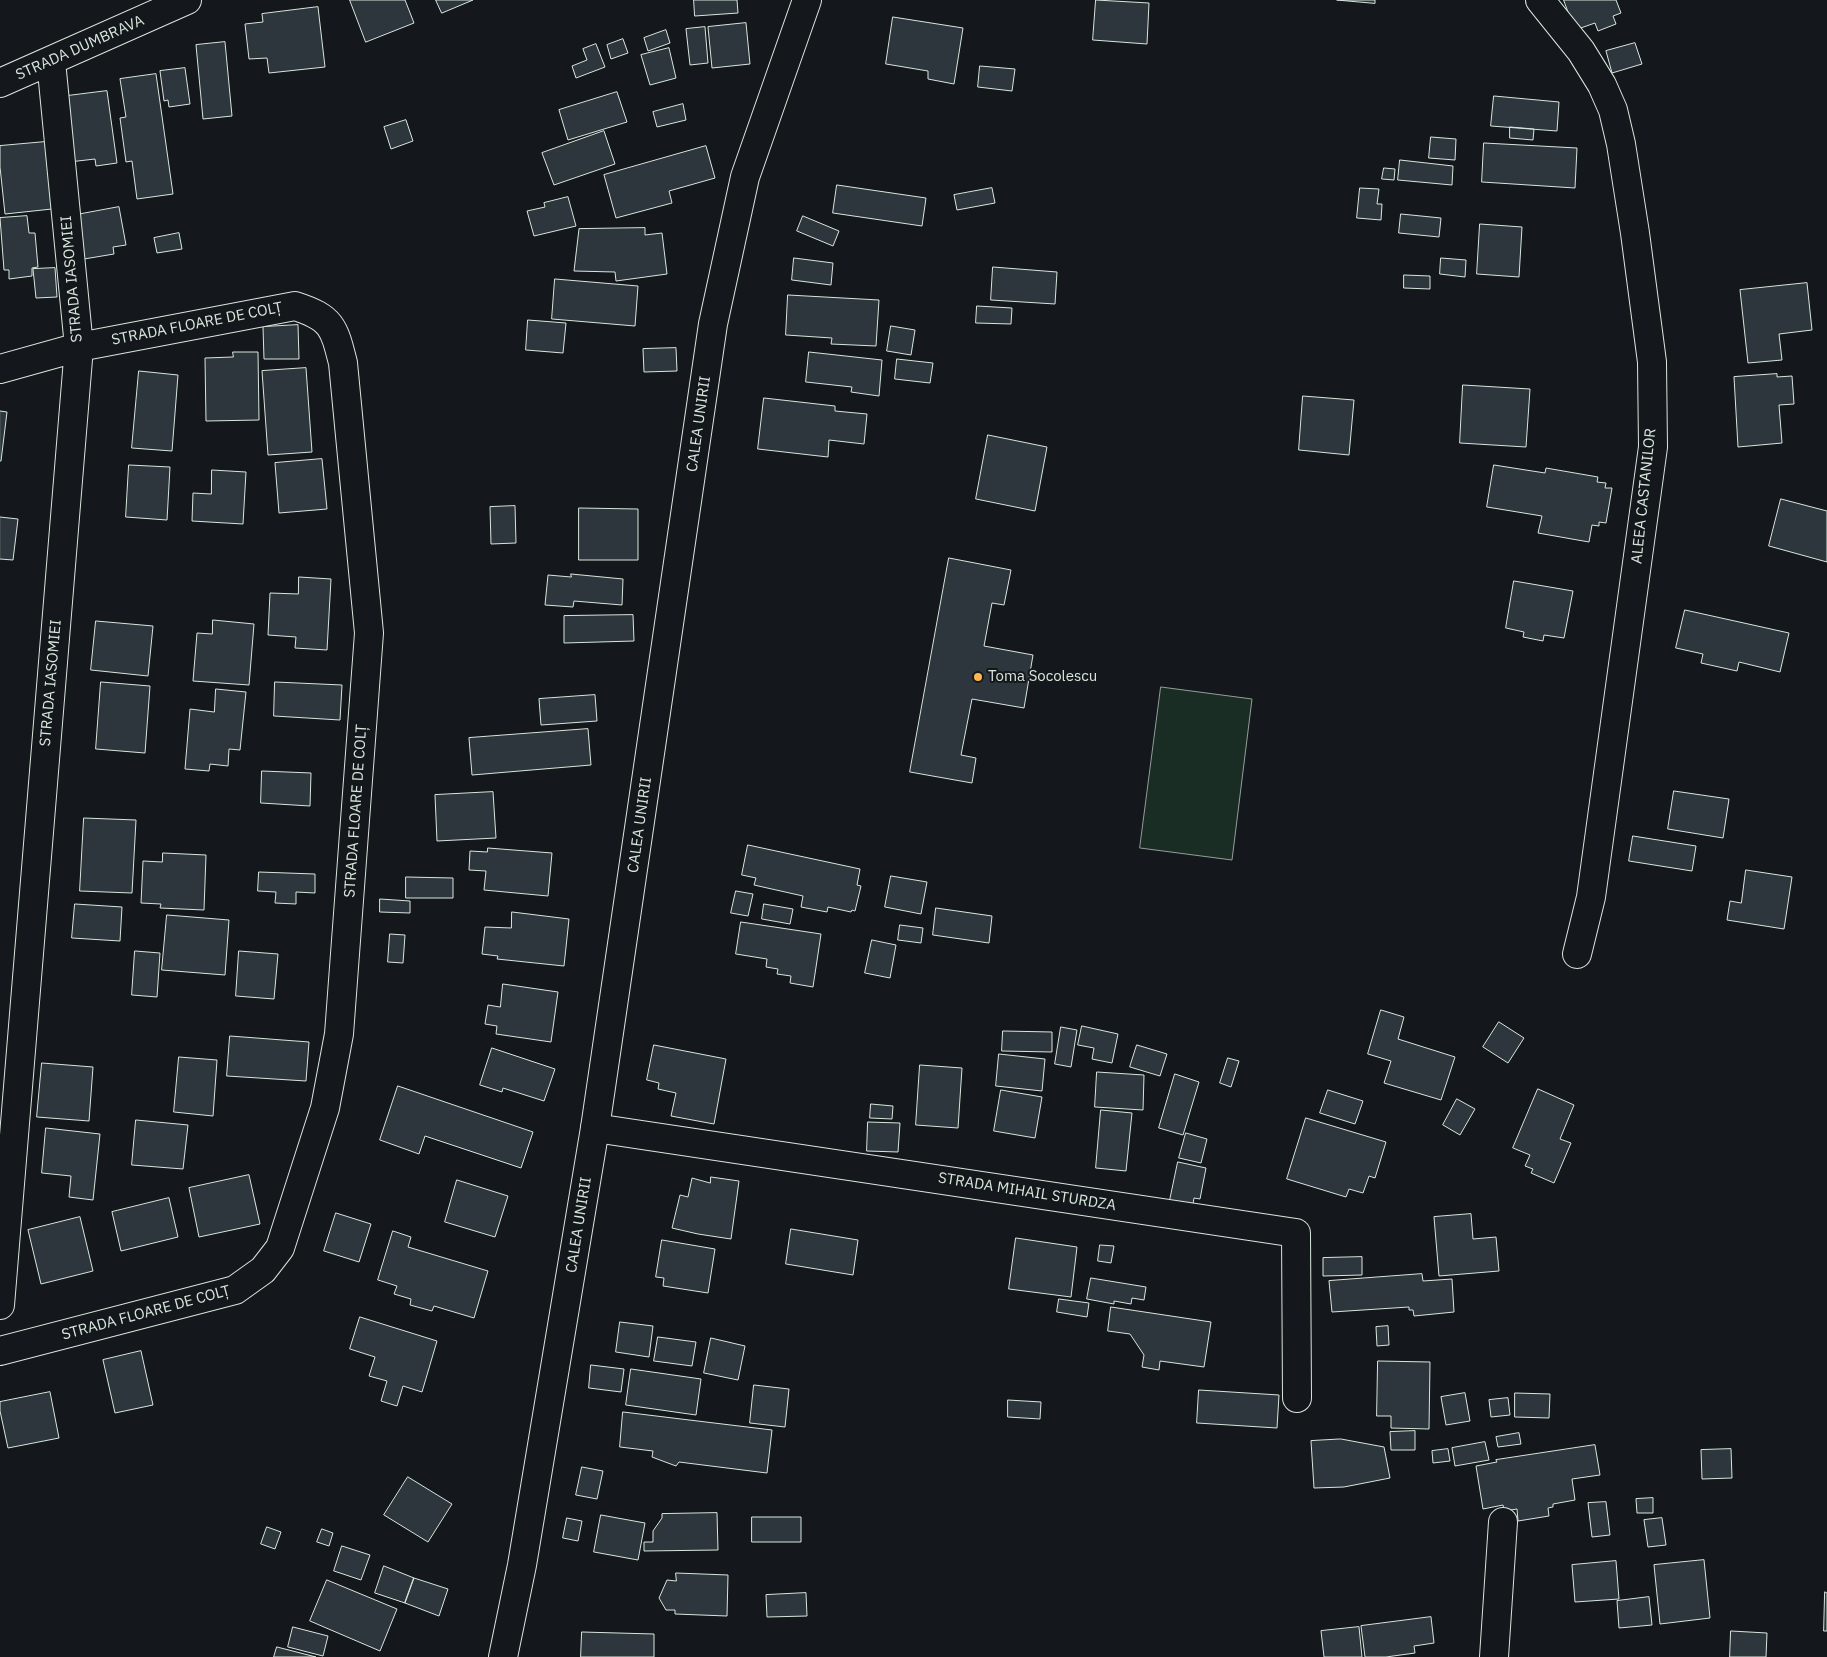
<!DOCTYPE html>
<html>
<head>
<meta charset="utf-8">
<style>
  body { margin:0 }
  canvas { display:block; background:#14181c }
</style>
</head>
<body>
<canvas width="1827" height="1657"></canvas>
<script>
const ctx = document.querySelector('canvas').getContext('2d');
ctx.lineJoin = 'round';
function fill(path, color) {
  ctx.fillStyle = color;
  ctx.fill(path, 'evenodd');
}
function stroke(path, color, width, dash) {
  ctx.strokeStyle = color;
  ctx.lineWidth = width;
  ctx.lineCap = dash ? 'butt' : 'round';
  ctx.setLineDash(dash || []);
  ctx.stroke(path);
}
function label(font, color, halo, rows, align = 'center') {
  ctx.font = font + ' "IBM Plex Sans",sans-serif';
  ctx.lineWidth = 4;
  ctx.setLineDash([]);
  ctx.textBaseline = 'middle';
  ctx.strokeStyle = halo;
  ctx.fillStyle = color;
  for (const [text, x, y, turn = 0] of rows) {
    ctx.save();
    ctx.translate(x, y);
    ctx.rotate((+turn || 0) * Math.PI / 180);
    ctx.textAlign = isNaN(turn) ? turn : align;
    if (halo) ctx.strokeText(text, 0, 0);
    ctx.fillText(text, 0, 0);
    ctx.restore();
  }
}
const green = new Path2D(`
  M1161,687L1252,699L1232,860L1140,848Z`);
const building = new Path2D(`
  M350,0H405L414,23L366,42Z
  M436,0H473L442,13Z
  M694,0H737L738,13L695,16Z
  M1096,0L1149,3L1147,44L1093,40Z
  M1337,0H1375V3Z
  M1564,0H1616L1621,13L1613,16L1616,24L1598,31L1595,23L1575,30Z
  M318,7L325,67L269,73L267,58L249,59L245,24L263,22L262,14Z
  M893,17L963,28L954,84L928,79V71L886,64Z
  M746,23L750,64L712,68L708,27Z
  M705,27L708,63L690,65L686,29Z
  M666,30L670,43L648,51L644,38Z
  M623,39L628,53L611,59L607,45Z
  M225,42L232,116L203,119L196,45Z
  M1635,43L1642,64L1612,73L1606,51Z
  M596,44L605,67L576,78L572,66L587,60L583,49Z
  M669,48L676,78L650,85L641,55Z
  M980,66L1015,69L1012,91L978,87Z
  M185,68L190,104L169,107L168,100L164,101L160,71Z
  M156,74L173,194L137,199L132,161L126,162L120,118L126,117L120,79Z
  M107,91L117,163L96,166L95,159L69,162L67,96Z
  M617,92L627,122L568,140L559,110Z
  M1494,96L1559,102L1557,131L1491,126Z
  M683,104L686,120L657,127L653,112Z
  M406,120L413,141L391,149L384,127Z
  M1510,127L1534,129L1533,140L1510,138Z
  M604,131L615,164L554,185L542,153Z
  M1431,137L1456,139L1455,160L1429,158Z
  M45,142L52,209L5,214L0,167V146Z
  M1484,143L1577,148L1575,188L1482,182Z
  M706,146L715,178L669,191L672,203L616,218L604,175Z
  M1400,160L1453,166L1452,185L1398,180Z
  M1384,168L1395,169L1394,180L1382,179Z
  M837,185L926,198L922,226L833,213Z
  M992,188L995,203L957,210L954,195Z
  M1360,188L1379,189L1377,204H1382L1381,220L1357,218Z
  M568,197L576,226L534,236L527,211L545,207L544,203Z
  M119,207L126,245L113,247L114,254L84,259L76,215Z
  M1401,214L1441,218L1439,237L1399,233Z
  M27,216L29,233H35L38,267L32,268V276L9,279V270H4L0,218Z
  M803,216L839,231L833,246L797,231Z
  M1480,224L1522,227L1519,277L1477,274Z
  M645,228V235L662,233L667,274L616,281L615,272L574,271L579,229Z
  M179,233L182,249L157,253L154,238Z
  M794,258L833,263L831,285L792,280Z
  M1441,258L1466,260L1465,277L1440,274Z
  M993,267L1057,272L1055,304L991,300Z
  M55,268L57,297L36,298L33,269Z
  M1404,275L1430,276V289L1404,288Z
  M555,279L638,286L635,326L552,319Z
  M1807,283L1812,330L1779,334L1782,360L1748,363L1740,290Z
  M788,295L879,300L876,346L831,344L832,338L786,335Z
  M977,306L1012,308L1011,324L976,323Z
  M528,320L566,323L563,353L526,350Z
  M298,325L299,359H264L263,327Z
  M891,326L915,330L911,355L887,351Z
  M676,348L677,371L644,372L643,349Z
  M233,352H258L259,420L206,421L205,358L233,357Z
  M809,352L882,360L879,396L851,392L852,387L806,382Z
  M897,359L933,363L930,383L895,379Z
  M306,368L312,452L268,455L262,371Z
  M139,371L178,375L172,451L132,448Z
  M1777,374V377L1792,376L1794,404L1779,405L1782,443L1738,447L1734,377Z
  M1463,385L1530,389L1526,447L1460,443Z
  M1303,396L1354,400L1349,455L1299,450Z
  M764,398L835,406V411L867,414L864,444L829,440L828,457L758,449Z
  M0,411L7,412L1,461H0Z
  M988,435L1047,447L1035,511L976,499Z
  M322,459L327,509L279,513L275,463Z
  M129,465L170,467L167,520L126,517Z
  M1494,465L1545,473L1546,468L1598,477L1597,482L1606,483L1605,488H1612L1606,523L1599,522V526L1592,525L1589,542L1538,533L1542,516L1487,507Z
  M212,470L246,472L243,524L192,521L193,493L211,494Z
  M1781,499L1827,511V562L1769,546Z
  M515,506L516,543L491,544L490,507Z
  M579,508L638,509V560H579Z
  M0,517L18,519L13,560L0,559Z
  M949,558L1011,570L1004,605L992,603L984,646L1033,655L1024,708L972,699L961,755L976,758L972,783L910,772Z
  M571,574L623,579L622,605L574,601L573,607L545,605L548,575L571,577Z
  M299,577L331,579L327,650L295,648L296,637L268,635L270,593L298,594Z
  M1514,581L1573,591L1564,638L1544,635L1543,641L1523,637L1524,632L1506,628Z
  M1685,610L1789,633L1780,672L1739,662L1737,671L1701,663L1703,654L1676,648Z
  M633,615L634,641L564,643V616Z
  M213,620L254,624L249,685L193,681L197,633L212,634Z
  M96,621L153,626L148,676L91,670Z
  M101,682L150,686L145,753L96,749Z
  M275,682L342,685L340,720L274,716Z
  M216,689L246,692L240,750L229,749L228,766L210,764L209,771L185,769L190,709L214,712Z
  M595,695L597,721L541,725L539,699Z
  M588,729L591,765L472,775L469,738Z
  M262,771L311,773L310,806L261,803Z
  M1674,791L1729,799L1723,838L1668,829Z
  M493,792L496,838L437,841L435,795Z
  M84,818L136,820L132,893L80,891Z
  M1633,836L1696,846L1692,871L1629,861Z
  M748,845L860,869L857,885L861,886L855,911L852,910L851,912L828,907L827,912L801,907L803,896L754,885L756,878L742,875Z
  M488,848L552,853L548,896L484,890L486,871L469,870L470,851L487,852Z
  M163,853L206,855L204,910L160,908L161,904L141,903L143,861L162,862Z
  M1746,870L1792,877L1784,929L1727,920L1730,901L1741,903Z
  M259,872L315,874V893L296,892V904L275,903L276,892L258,891Z
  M891,876L927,882L921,914L885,907Z
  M406,877L453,878V898H406Z
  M736,891L753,894L748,916L731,913Z
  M380,899L410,901V913L380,912Z
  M75,904L122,907L120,941L72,938Z
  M764,904L793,909L790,924L762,919Z
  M936,908L992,916L989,943L933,935Z
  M512,912L569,919L564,966L497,959L498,956L482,954L485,927L511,928Z
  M167,915L229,920L225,975L162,970Z
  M741,922L821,934L813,987L790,983L791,976L777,974L778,969L766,967L767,959L736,954Z
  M900,925L923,928L921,943L898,940Z
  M390,934L405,935L403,963L388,962Z
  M872,940L896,945L890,978L865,973Z
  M135,951L160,953L157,997L132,995Z
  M239,951L278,954L274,999L236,996Z
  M503,984L558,992L551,1042L496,1034L497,1026L485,1024L488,1005L500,1007Z
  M1381,1010L1404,1017L1398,1039L1455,1057L1441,1100L1384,1083L1391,1061L1368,1054Z
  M1499,1022L1524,1038L1508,1063L1483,1047Z
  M1082,1026L1118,1034L1112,1063L1092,1059L1094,1048L1078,1045Z
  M1061,1027L1077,1030L1071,1067L1055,1064Z
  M1003,1031L1052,1032V1052L1002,1051Z
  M230,1036L309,1042L306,1081L227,1076Z
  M654,1045L726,1059L714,1124L671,1116L676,1093L658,1089L659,1083L647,1080Z
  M1137,1045L1167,1054L1160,1076L1130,1067Z
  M492,1048L555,1069L544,1101L503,1088L502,1092L480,1085Z
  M999,1054L1045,1059L1042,1091L996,1086Z
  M179,1057L217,1060L213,1116L174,1112Z
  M1228,1058L1239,1061L1231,1087L1220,1083Z
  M42,1063L93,1067L89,1121L37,1117Z
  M920,1065L962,1068L958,1128L916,1125Z
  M1097,1072L1144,1075L1143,1110L1095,1107Z
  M1175,1074L1199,1082L1183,1135L1159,1128Z
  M398,1086L533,1132L521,1168L425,1136L419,1154L380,1140Z
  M1538,1089L1574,1105L1560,1139L1571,1143L1554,1183L1531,1173L1533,1169L1525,1166L1530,1155L1513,1148Z
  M1001,1090L1042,1097L1035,1138L994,1131Z
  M1328,1090L1363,1101L1355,1124L1320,1113Z
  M1457,1099L1475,1109L1460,1135L1443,1125Z
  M871,1104L893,1106L892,1119L870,1118Z
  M1101,1110L1132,1113L1126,1171L1096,1168Z
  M1306,1118L1386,1142L1375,1178L1369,1176L1363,1193L1349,1189L1346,1197L1287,1179Z
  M136,1120L188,1125L183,1169L132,1165Z
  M868,1122L900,1123L898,1152L867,1151Z
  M46,1128L100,1134L93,1200L69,1197L71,1176L42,1173Z
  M1186,1133L1207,1139L1201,1163L1179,1158Z
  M1178,1162L1206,1168L1200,1199L1194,1198L1192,1210L1169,1205Z
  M249,1175L260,1224L199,1237L189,1188Z
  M711,1177L739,1181L731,1239L698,1234L672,1228L680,1195L688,1197L692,1178L710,1183Z
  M457,1180L508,1196L495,1237L445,1222Z
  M169,1198L178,1237L121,1251L112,1212Z
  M336,1213L371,1224L359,1262L324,1251Z
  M1471,1214L1473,1239L1496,1237L1499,1271L1439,1276L1434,1217Z
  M80,1217L93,1271L41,1284L28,1230Z
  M791,1229L858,1240L853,1275L786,1264Z
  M393,1231L411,1237L408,1247L488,1271L474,1318L434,1306L432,1311L410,1305L411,1299L394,1294L397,1286L378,1280Z
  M1016,1238L1077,1247L1071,1297L1009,1289Z
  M662,1240L715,1249L708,1293L663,1286L664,1278L656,1277Z
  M1100,1245L1114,1246L1111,1263L1098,1261Z
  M1362,1257V1275L1323,1276V1258Z
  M1422,1274L1423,1281L1452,1279L1454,1312L1414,1316L1413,1310H1409V1307L1332,1312L1329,1281Z
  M1091,1278L1146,1287L1144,1300L1132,1298L1131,1304L1114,1301V1304L1087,1299Z
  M1059,1299L1089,1303L1087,1317L1057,1312Z
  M1111,1307L1211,1322L1204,1367L1160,1361L1159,1370L1142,1367L1144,1355L1130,1334L1108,1331Z
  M360,1317L437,1341L422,1392L403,1386L397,1406L381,1401L387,1381L369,1376L375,1357L350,1349Z
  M620,1322L653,1326L649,1357L616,1352Z
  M1388,1326L1389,1345L1377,1346L1376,1327Z
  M658,1337L696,1342L692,1366L654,1361Z
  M711,1338L745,1346L738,1380L704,1373Z
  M141,1351L153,1405L115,1413L103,1360Z
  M1378,1361L1430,1362L1429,1429L1391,1428V1416H1377Z
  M591,1365L624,1369L621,1392L589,1388Z
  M631,1369L701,1379L696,1415L626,1405Z
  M754,1385L789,1389L785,1427L750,1423Z
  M1199,1390L1279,1395L1277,1428L1197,1423Z
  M50,1392L59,1438L8,1448L0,1411V1402Z
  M1465,1393L1470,1421L1446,1425L1441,1397Z
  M1515,1393L1550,1394L1549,1418L1515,1417Z
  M1508,1398L1510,1415L1491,1417L1489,1400Z
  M1008,1400L1041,1402L1040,1419L1008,1417Z
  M623,1412L772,1430L767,1473L679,1462L676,1466L652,1457L653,1451L620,1447Z
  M1415,1431V1450H1391L1390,1432Z
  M1519,1433L1521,1444L1498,1447L1496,1437Z
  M1341,1439L1384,1447L1390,1478L1344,1487L1314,1488L1311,1441Z
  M1485,1442L1489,1460L1455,1466L1452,1448Z
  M1595,1445L1600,1475L1572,1479L1575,1500L1553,1504V1507L1548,1508L1549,1516L1518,1521L1517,1509L1504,1511L1503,1505L1483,1509L1476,1466L1497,1462L1496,1460Z
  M1448,1449L1450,1461L1433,1463L1432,1451Z
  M1731,1449L1732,1478L1702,1479L1701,1450Z
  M582,1467L603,1471L597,1499L576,1495Z
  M408,1477L452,1504L428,1542L384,1515Z
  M1653,1498V1513H1637L1636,1499Z
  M1606,1502L1610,1535L1592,1537L1588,1503Z
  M717,1513L718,1550L644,1551V1542H653V1531L662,1518V1514Z
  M601,1515L645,1523L638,1560L594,1552Z
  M752,1517H801V1542H752Z
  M567,1518L582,1521L578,1541L563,1538Z
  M1662,1518L1666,1545L1648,1547L1644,1520Z
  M267,1527L281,1532L275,1549L261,1544Z
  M322,1529L333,1533L329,1546L317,1542Z
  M342,1546L370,1555L361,1580L334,1571Z
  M1704,1560L1710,1618L1660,1624L1654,1565Z
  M1616,1561L1619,1599L1575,1602L1572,1565Z
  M384,1566L414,1578L405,1603L375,1593Z
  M676,1573L728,1575L727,1616L675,1614V1610H666L659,1598L667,1580L676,1581Z
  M414,1578L448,1589L439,1616L405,1603Z
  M327,1580L397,1609L380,1651L310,1621Z
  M1825,1592L1827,1593V1631H1824Z
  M806,1593L807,1616L767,1617L766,1595Z
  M1649,1597L1652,1625L1619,1628L1617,1601Z
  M1431,1617L1434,1643L1414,1646L1415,1653L1386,1657H1365L1361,1626Z
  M293,1627L328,1636L323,1656L288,1647Z
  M1359,1627L1362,1657H1324L1321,1631Z
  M1731,1631L1767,1633L1766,1657H1730Z
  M582,1632L654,1634V1657H581Z
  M277,1647L316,1657H274Z`);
const street = new Path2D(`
  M1540,0L1581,51L1602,85L1613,110L1621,144L1635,233L1652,362L1653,447L1591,897L1577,954
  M0,83L187,0
  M0,369L79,347L295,306C332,318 334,327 343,363L369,633L339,1034L325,1108L280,1248L263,1270L235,1290L0,1351
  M595,1128L1296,1233L1297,1398
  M0,1305L79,347L51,61
  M1494,1657L1503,1522`);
const secondary = new Path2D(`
  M503,1657L522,1565L595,1128L713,324L745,177L807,0`);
const markers = [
  [978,677,5,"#ffb74d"]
];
const streetNames = [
  ["STRADA DUMBRAVA",80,48,-24],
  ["STRADA IASOMIEI",72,279,-95],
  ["STRADA FLOARE DE COLȚ",197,324,-11],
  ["CALEA UNIRII",699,424,-82],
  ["ALEEA CASTANILOR",1644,496,-84],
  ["STRADA IASOMIEI",51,683,-85],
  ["STRADA FLOARE DE COLȚ",356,811,-86],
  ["CALEA UNIRII",640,825,-82],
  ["STRADA MIHAIL STURDZA",1027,1192,9],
  ["CALEA UNIRII",579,1225,-81],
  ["STRADA FLOARE DE COLȚ",146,1313,-15]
];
const poiNames = [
  ["Toma Socolescu",988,677]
];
fill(green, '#1a2d24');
stroke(green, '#939e99', 1);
fill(building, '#2c363c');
stroke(building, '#d8e6dc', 1);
stroke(street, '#d8e6dc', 30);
stroke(secondary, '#d8e6dc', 30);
stroke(street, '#14181c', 28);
stroke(secondary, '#14181c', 28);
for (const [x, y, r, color] of markers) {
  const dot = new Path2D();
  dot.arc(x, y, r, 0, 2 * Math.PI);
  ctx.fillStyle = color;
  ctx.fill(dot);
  stroke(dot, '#14181c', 2);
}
label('15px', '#d8e6dc', '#14181c', streetNames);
label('15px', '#d8e6dc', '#14181c', poiNames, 'left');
</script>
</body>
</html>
